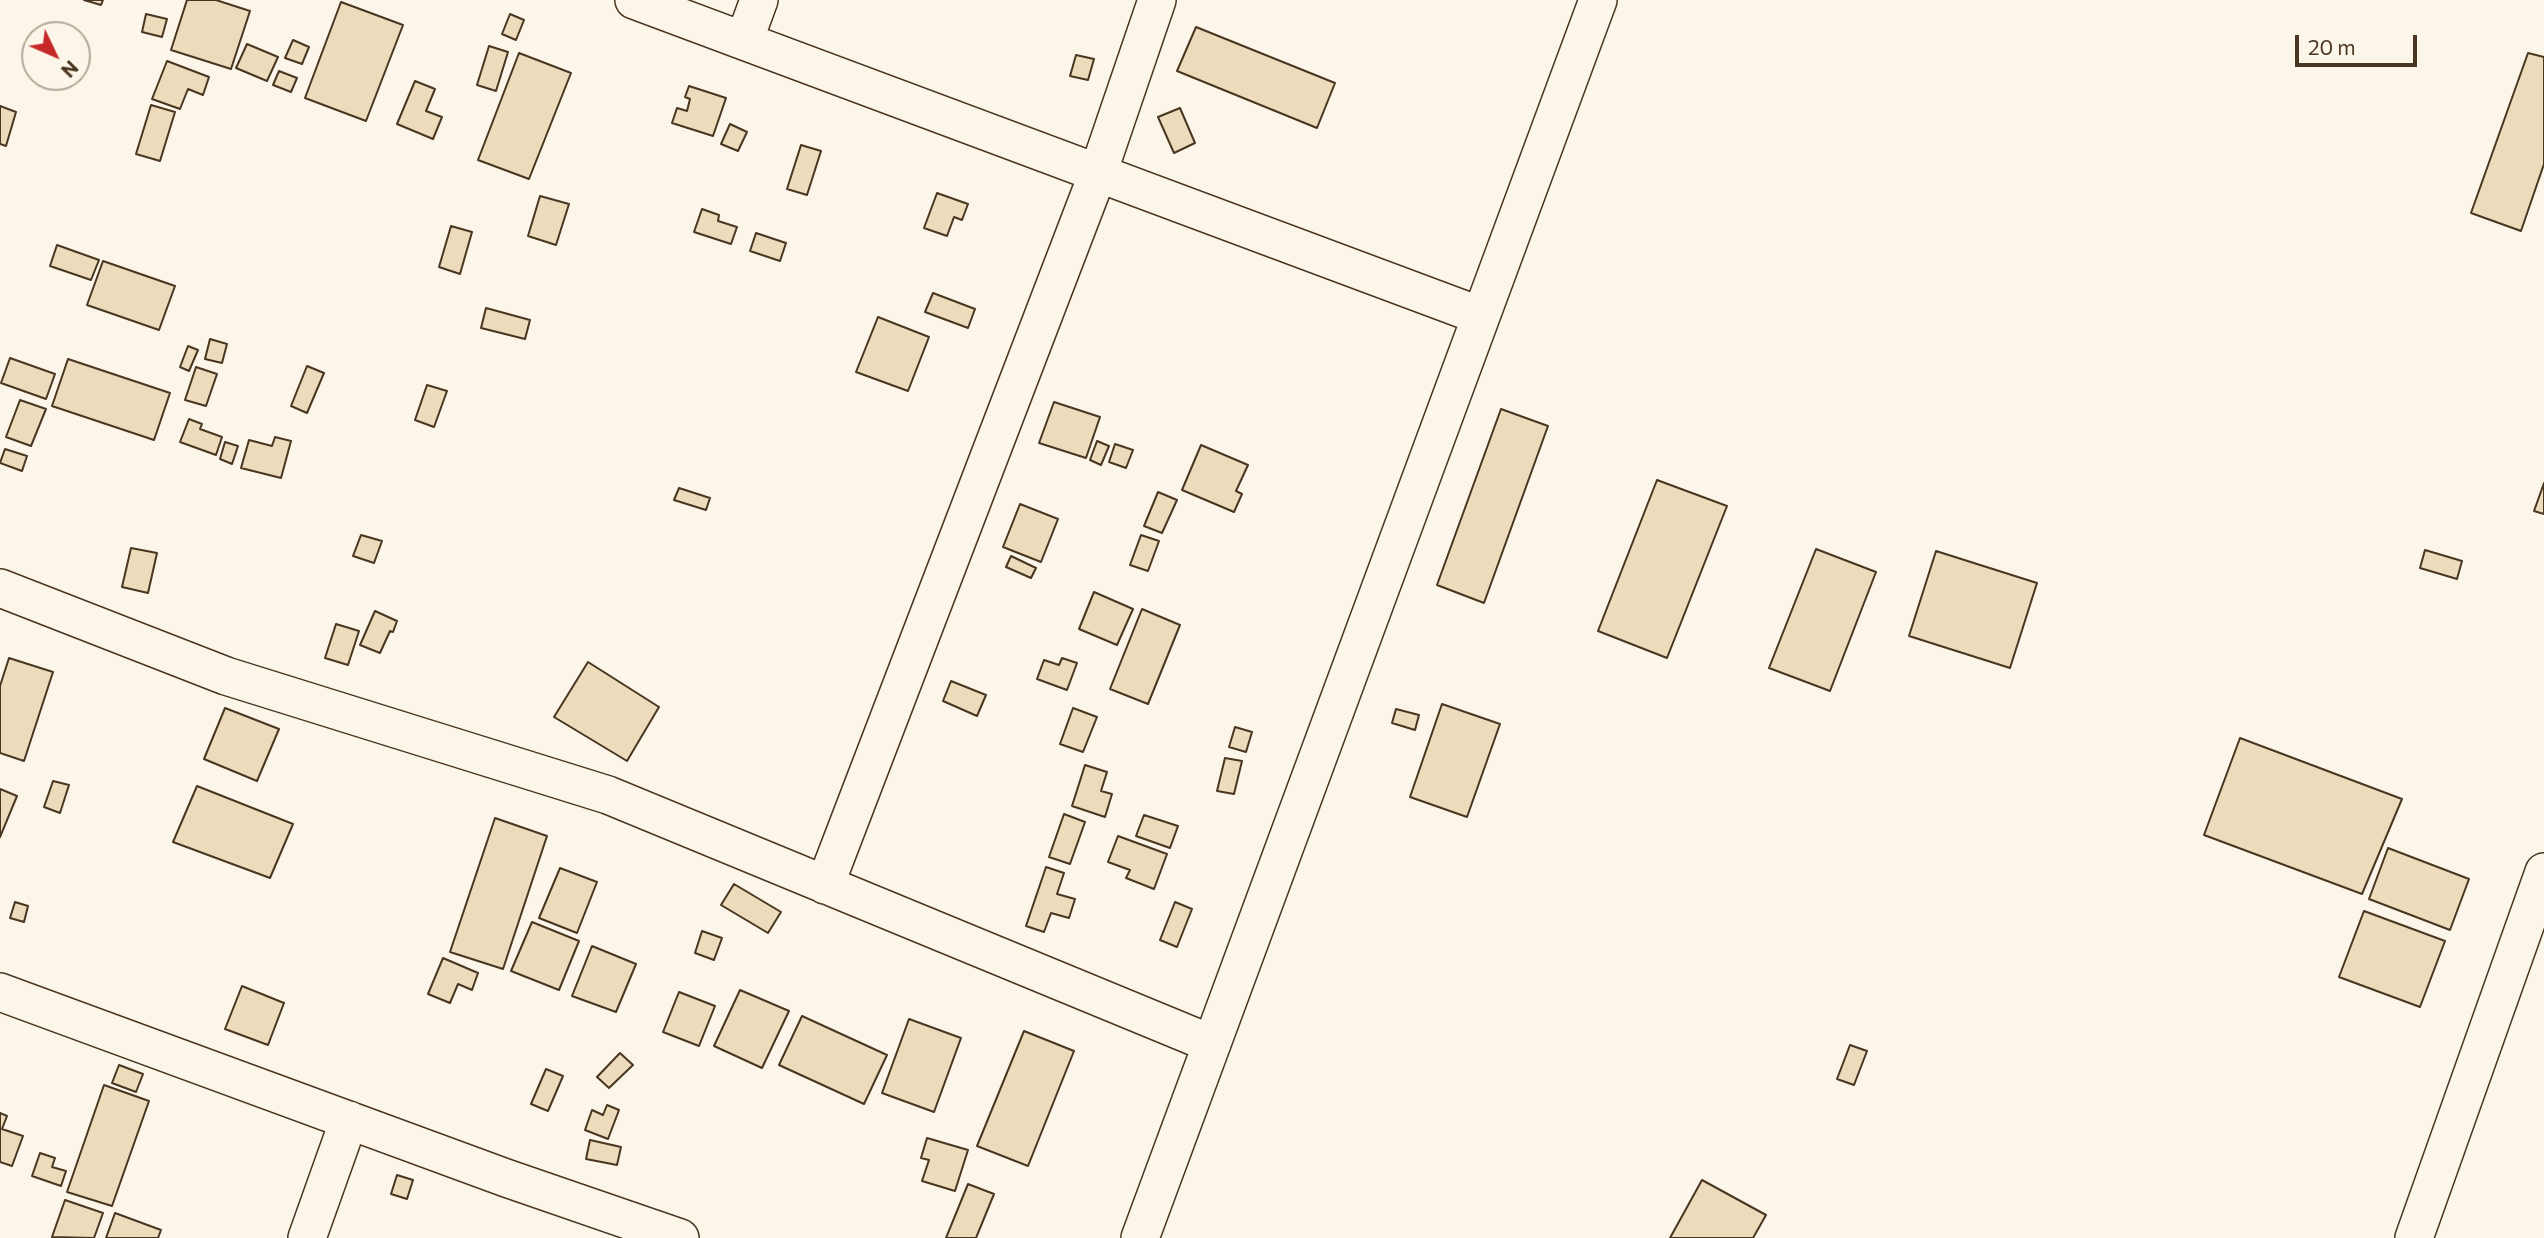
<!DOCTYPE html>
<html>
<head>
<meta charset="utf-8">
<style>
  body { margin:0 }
  #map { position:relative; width:2544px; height:1238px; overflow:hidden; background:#fbf6e9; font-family:Commissioner,sans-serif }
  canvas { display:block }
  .north { position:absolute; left:21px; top:21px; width:70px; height:70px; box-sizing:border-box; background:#fbf6e9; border:2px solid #b4a999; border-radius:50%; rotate:134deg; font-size:19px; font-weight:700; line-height:28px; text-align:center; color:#4a3520 }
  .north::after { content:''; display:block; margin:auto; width:24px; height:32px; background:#c62828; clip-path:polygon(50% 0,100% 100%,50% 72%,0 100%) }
  .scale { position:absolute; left:2295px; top:35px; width:122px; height:32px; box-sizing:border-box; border:4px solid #4a3520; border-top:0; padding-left:9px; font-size:21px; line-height:24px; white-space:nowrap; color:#4a3520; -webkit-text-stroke:5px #fbf6e9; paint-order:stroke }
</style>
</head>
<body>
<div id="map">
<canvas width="2544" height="1238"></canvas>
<div class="north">N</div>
<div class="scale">20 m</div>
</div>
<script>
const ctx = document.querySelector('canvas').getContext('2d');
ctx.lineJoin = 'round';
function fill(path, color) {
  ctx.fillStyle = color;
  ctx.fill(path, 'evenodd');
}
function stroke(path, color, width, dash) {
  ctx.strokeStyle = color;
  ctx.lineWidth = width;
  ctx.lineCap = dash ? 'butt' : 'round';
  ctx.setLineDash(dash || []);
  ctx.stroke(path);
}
const building = new Path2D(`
  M84,0H103L101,5Z
  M187,0H216L250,11L231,69L171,50Z
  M341,2L403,25L366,121L305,98Z
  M146,14L167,19L162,37L142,32Z
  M510,14L524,20L516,40L502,34Z
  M1196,27L1335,83L1317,128L1177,71Z
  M293,40L309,47L302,64L285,58Z
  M247,44L278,57L267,81L236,68Z
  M489,46L508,52L496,91L477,85Z
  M519,53L571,73L529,179L478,160Z
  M2528,53L2544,57V164L2521,231L2471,213Z
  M1076,55L1094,59L1088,80L1070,76Z
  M167,61L209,77L203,95L188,89L180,109L152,99Z
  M279,71L297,78L291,92L273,85Z
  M415,81L435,89L426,111L442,117L433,139L397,124Z
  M689,86L726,98L713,136L672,123L677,108L687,111L690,99L685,97Z
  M151,105L175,112L160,161L136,154Z
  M0,106L16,112L6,146L0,144Z
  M1180,108L1195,143L1174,153L1158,117Z
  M730,124L747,132L738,151L721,144Z
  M801,145L821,151L807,195L787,189Z
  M937,193L968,204L962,220L954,217L947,236L924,228Z
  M540,196L569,204L556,245L528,236Z
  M702,209L719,215L718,221L737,227L731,244L694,232Z
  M451,226L472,232L460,274L439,267Z
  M756,233L786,243L780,261L750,251Z
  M57,245L99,260L91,280L50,266Z
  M103,261L175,286L159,330L87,305Z
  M933,293L975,309L968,328L925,312Z
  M486,308L530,320L525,339L481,328Z
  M878,317L929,337L908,391L856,372Z
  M210,339L227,344L222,363L205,359Z
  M188,346L198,350L189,371L180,367Z
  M10,358L55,374L46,399L1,383Z
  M68,359L170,393L154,440L52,406Z
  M307,366L324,373L307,413L291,406Z
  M196,367L217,374L206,406L185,400Z
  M427,385L447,391L434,427L415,420Z
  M20,400L46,409L31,446L6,437Z
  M1054,402L1100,417L1086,458L1039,443Z
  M1501,409L1548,426L1484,603L1437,585Z
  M189,419L202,424L200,429L222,437L216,455L180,442Z
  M275,437L291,441L281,478L241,468L249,440L272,446Z
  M1097,441L1109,446L1101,465L1090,460Z
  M225,442L238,446L232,464L220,459Z
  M1115,444L1133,450L1126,468L1109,462Z
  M1201,445L1248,465L1236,491L1242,494L1234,512L1182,490Z
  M5,449L27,456L22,471L0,463Z
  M1657,480L1727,506L1667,658L1598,631Z
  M2544,483V514L2534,511Z
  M679,488L710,498L706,510L674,500Z
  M1158,492L1177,500L1162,533L1144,526Z
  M1020,504L1058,519L1041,562L1003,547Z
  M361,535L382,541L374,563L353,556Z
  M1141,535L1159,541L1148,571L1130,565Z
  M131,548L157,553L148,593L122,587Z
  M1816,549L1876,572L1830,691L1769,668Z
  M2425,550L2462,561L2457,579L2420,568Z
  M1936,551L2037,583L2010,668L1909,636Z
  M1011,556L1036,568L1031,578L1006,567Z
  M1094,592L1133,609L1117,645L1079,629Z
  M1142,609L1180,625L1148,704L1110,689Z
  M375,611L397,621L393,632L390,631L380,653L360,645Z
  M336,624L359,631L348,665L325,658Z
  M9,658L53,672L24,761L0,753V686Z
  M1062,658L1077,663L1067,690L1037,679L1044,660L1059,665Z
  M588,662L659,707L627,761L554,717Z
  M951,681L986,695L977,716L943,701Z
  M1442,704L1500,724L1467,817L1410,797Z
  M225,708L279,729L257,781L204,759Z
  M1073,708L1097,717L1083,752L1060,744Z
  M1396,709L1419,715L1415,730L1392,723Z
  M1235,727L1252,732L1246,752L1229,747Z
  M2240,738L2402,799L2362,894L2204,835Z
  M1225,758L1242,761L1234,794L1217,791Z
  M1085,765L1107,772L1101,791L1112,794L1105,817L1072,806Z
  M53,781L69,785L60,813L44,807Z
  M197,786L293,824L270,878L173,842Z
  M0,789L17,796L0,837Z
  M1064,814L1085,822L1070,864L1049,857Z
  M1144,815L1178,826L1170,848L1136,836Z
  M495,818L547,836L503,969L450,952Z
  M1118,836L1167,854L1154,889L1126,878L1130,870L1108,862Z
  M2388,848L2469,879L2450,930L2369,899Z
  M1046,867L1064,873L1057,894L1075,899L1069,918L1051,913L1044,932L1026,926Z
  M560,868L597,882L577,933L539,918Z
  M734,884L781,912L768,933L721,905Z
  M15,902L28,906L24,922L10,918Z
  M1175,902L1192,909L1177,947L1160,940Z
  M2364,911L2445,941L2420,1007L2339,977Z
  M532,922L579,941L559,990L511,971Z
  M702,931L722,938L714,960L695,953Z
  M592,946L636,964L616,1012L572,996Z
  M443,958L478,973L472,990L458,984L450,1003L428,994Z
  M242,986L284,1003L268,1045L225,1029Z
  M740,990L789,1011L762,1068L714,1046Z
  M679,992L715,1006L699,1046L663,1032Z
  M802,1016L887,1055L864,1104L779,1065Z
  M909,1019L961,1038L934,1112L882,1093Z
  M1024,1031L1074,1051L1028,1166L977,1146Z
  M1850,1045L1867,1051L1854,1085L1837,1079Z
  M620,1053L633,1065L609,1088L597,1077Z
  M119,1065L143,1074L136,1092L112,1083Z
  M546,1069L563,1076L548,1111L531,1104Z
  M104,1085L149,1101L112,1206L67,1192Z
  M607,1105L619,1110L608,1139L585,1130L592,1110L603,1115Z
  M0,1113L7,1116L2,1129L23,1136L12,1166L0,1162Z
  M927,1138L968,1150L955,1191L922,1181L929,1160L921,1158Z
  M590,1140L621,1147L617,1165L586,1159Z
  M40,1153L55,1158L52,1167L66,1171L61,1186L32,1176Z
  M397,1175L413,1180L407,1199L391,1194Z
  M1702,1180L1766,1215L1753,1238H1670Z
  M968,1184L994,1194L976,1238H946Z
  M65,1200L103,1213L94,1238L52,1237Z
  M115,1213L161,1230L158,1238H106Z`);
const street = new Path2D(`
  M634,0L1481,316
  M744,41L759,0
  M0,588L226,676L608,795L1212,1044
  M825,885L1098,173L1157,0
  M0,992L506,1178L680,1238
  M307,1238L349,1120
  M1140,1238L1598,0
  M2414,1238L2544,872`);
fill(building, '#ecdcbc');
stroke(building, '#4a3520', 2);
stroke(street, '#4a3520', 40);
stroke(street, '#fbf6e9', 37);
</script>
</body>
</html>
